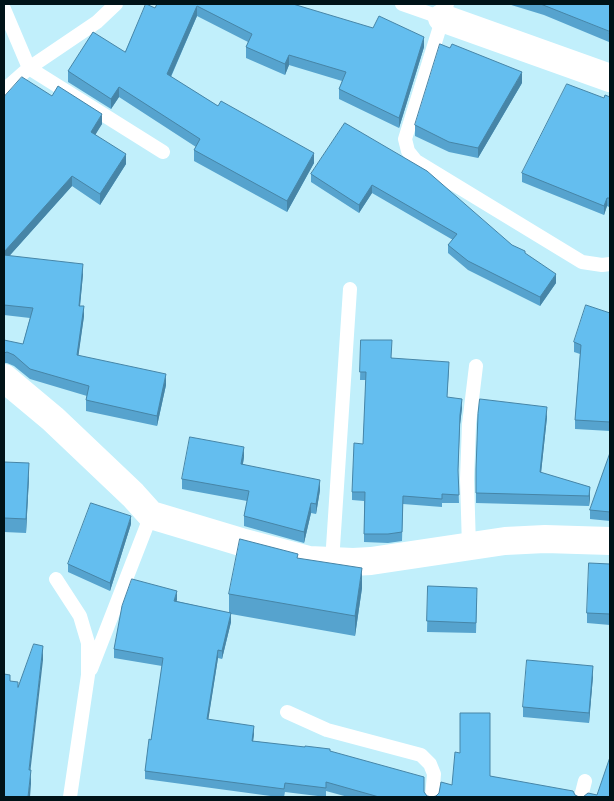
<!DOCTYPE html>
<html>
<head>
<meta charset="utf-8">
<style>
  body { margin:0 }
  #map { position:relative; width:614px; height:801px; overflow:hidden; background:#c1effb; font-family:Signika,sans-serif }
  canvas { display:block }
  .frame { position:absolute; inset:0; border:5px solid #001318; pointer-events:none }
</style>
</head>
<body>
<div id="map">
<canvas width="614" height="801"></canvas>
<div class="frame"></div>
</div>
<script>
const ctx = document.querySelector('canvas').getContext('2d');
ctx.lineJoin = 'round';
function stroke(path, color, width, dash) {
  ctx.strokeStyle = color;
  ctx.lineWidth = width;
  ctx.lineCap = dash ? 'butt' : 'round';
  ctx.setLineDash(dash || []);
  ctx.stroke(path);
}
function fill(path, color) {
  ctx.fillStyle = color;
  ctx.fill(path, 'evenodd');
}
const lane = new Path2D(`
  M402,4L442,18
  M447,4L405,139L408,151L416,161L582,262L602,265L610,264
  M4,9L29,68L163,152
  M4,90L29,68L97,22L116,4
  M469,547L467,479L469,424L476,366
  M332,562L350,289
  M56,579L80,616L88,643V675L70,797
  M91,669L151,515
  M287,712L327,730L421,755L430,764L434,774L432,797
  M581,797L585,781`);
const street = new Path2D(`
  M442,18L610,78
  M4,378L53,419L133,495L151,515L241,542L309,560L353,562L371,561L505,541L545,539L610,541`);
const wall = new Path2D(`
  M293,4L424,47L399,128L339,99V89L342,81L289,65L285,75L246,58V47L248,42L197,16L171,77L218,106L314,163L287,212L194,161V150L196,147L119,97L111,109L68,82V71L125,52L155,8Z
  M508,4H610V45H609V42L544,15Z
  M522,83L478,158L449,152L415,136V125Z
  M52,96L102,124L95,134L126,164L100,205L72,186L9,256L83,274L80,306L84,316L78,356L166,385L157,426L86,411V400L87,396L30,379L14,366L7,363H4V342L23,344L30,318L4,315V97Z
  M610,97V205L609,207L607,206L604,215L522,182V173L604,98Z
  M345,123L512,245L525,254L556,283L540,306L468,270L448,253V245L453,240L372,193L359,213L311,182V174Z
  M610,313V431L575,429V420L580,354L574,352V342Z
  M361,340L392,358L449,370L447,397L462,408L460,424L458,475L459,503H442V507L403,504L402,541L388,543L364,542V501L352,500V492L363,444L366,380H360Z
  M547,417L541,473L590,487V498L589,506L476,503V469Z
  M610,453V521L590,519V510Z
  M244,457L243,464L320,490L316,514L311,513L304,543L244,526V516L247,501L182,489V479Z
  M4,462L29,477L26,533L4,532Z
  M131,524L110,591L68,572V564Z
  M298,558L362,588L355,636L231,614V622L222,659L218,658L208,720L254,734L253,741L330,751L424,792L427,796L432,797L436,796L452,785L490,776L575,795L579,797H610H348L326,791V797L285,792L284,797H278L145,779V771L151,740L162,666L114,658V649L177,600L176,601L229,613V594Z
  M610,564V625L587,623V613Z
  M428,586L477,598L476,633L427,632Z
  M593,676L589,723L523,717V707Z`);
const shadedWall = new Path2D(`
  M197,6V16L167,85V74Z
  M424,37V47L399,128V118Z
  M4,52H5V62H4Z
  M289,55V65L285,75V64Z
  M522,72V83L478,158V148Z
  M119,87V97L111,109V99Z
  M102,114V124L91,142V132Z
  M314,153V163L287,212V201Z
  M126,154V164L100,205V194Z
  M72,176V186L4,262V252Z
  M372,185V193L359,213V205Z
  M607,198V206L604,215V206Z
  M83,264V274L79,316V306Z
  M556,274V283L540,306V297Z
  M84,306V316L77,366V355Z
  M166,374V385L157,426V416Z
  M462,399V408L460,424V415Z
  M547,407V417L540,482V472Z
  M244,447V457L241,474V464Z
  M29,463V477L26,533V519Z
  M320,480V490L316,514V504Z
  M590,487V498L589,506V496Z
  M311,503V513L304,543V532Z
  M131,516V524L110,591V583Z
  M362,568V588L355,636V616Z
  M177,591V600L174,610V601Z
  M231,613V622L222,659V651Z
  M43,646V660L29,783V770Z
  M218,650V658L207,728V719Z
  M593,666V676L589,723V713Z
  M254,726V734L252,749V741Z
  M31,770V784L30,797H28Z`);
const building = new Path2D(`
  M146,4L155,8L157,4H293L373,28L379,16L424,37L399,118L339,89L346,72L289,55L285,64L246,47L252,34L197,6L167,74L218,106L221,101L314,153L287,201L194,150L200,139L119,87L111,99L68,71L93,32L125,52Z
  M541,4H610V35L609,34L610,32Z
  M440,44L450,48L452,44L522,72L478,148L449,142L415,125Z
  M22,77L52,96L58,86L102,114L91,132L126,154L100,194L72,176L4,252V97Z
  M567,84L604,98L605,95L610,97V197L609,198H607L604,206L522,173Z
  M345,123L427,171L512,245L525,251V253L556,274L540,297L468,261L448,245L457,234L372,185L359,205L311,174Z
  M4,255L83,264L79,306H84L77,355L166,374L157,416L86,400L89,386L30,369L14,355L7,352L4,353V340L23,344L33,308L4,305Z
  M586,305L610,313V422L575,420L581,345L574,342Z
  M361,340H392L391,358L449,362L447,397L462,399L460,415L458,470L459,495L442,494V499L403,496L402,532L388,534H364L365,492H352L354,443L363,444L366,372H360Z
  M480,399L547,407L540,472L590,487L589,496L476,493V469L478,414Z
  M190,437L244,447L241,464L320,480L316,504L311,503L304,532L244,516L249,491L182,479Z
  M610,453V512L590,510Z
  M4,462L29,463L26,519L4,518Z
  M91,503L131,516L110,583L68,564Z
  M240,539L298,554L297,558L362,568L355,616L229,594Z
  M589,563L610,564V614L587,613Z
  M132,579L177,591L174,601L231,613L222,651L218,650L207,719L254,726L252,741L305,747V746L330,749V751L424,777V792L427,796L432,797L436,796L439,793L441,782L452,785L455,752L460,753V713H490V776L573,791L575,795L579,797H583L588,793L597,795L610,757V797H379L326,782V788L285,783L284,789L145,771L149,739L151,740L163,658L114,649L122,606Z
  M428,586L477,588L476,623L427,621Z
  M34,644L43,646L29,770H31L28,797H4V674L10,675V681L18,682V687Z
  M527,660L593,666L589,713L523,707Z`);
stroke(lane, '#fff', 14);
stroke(street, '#fff', 28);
fill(wall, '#56a3ce');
fill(shadedWall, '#4685a7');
fill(building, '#64beef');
stroke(building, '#4685a7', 1);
</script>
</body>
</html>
